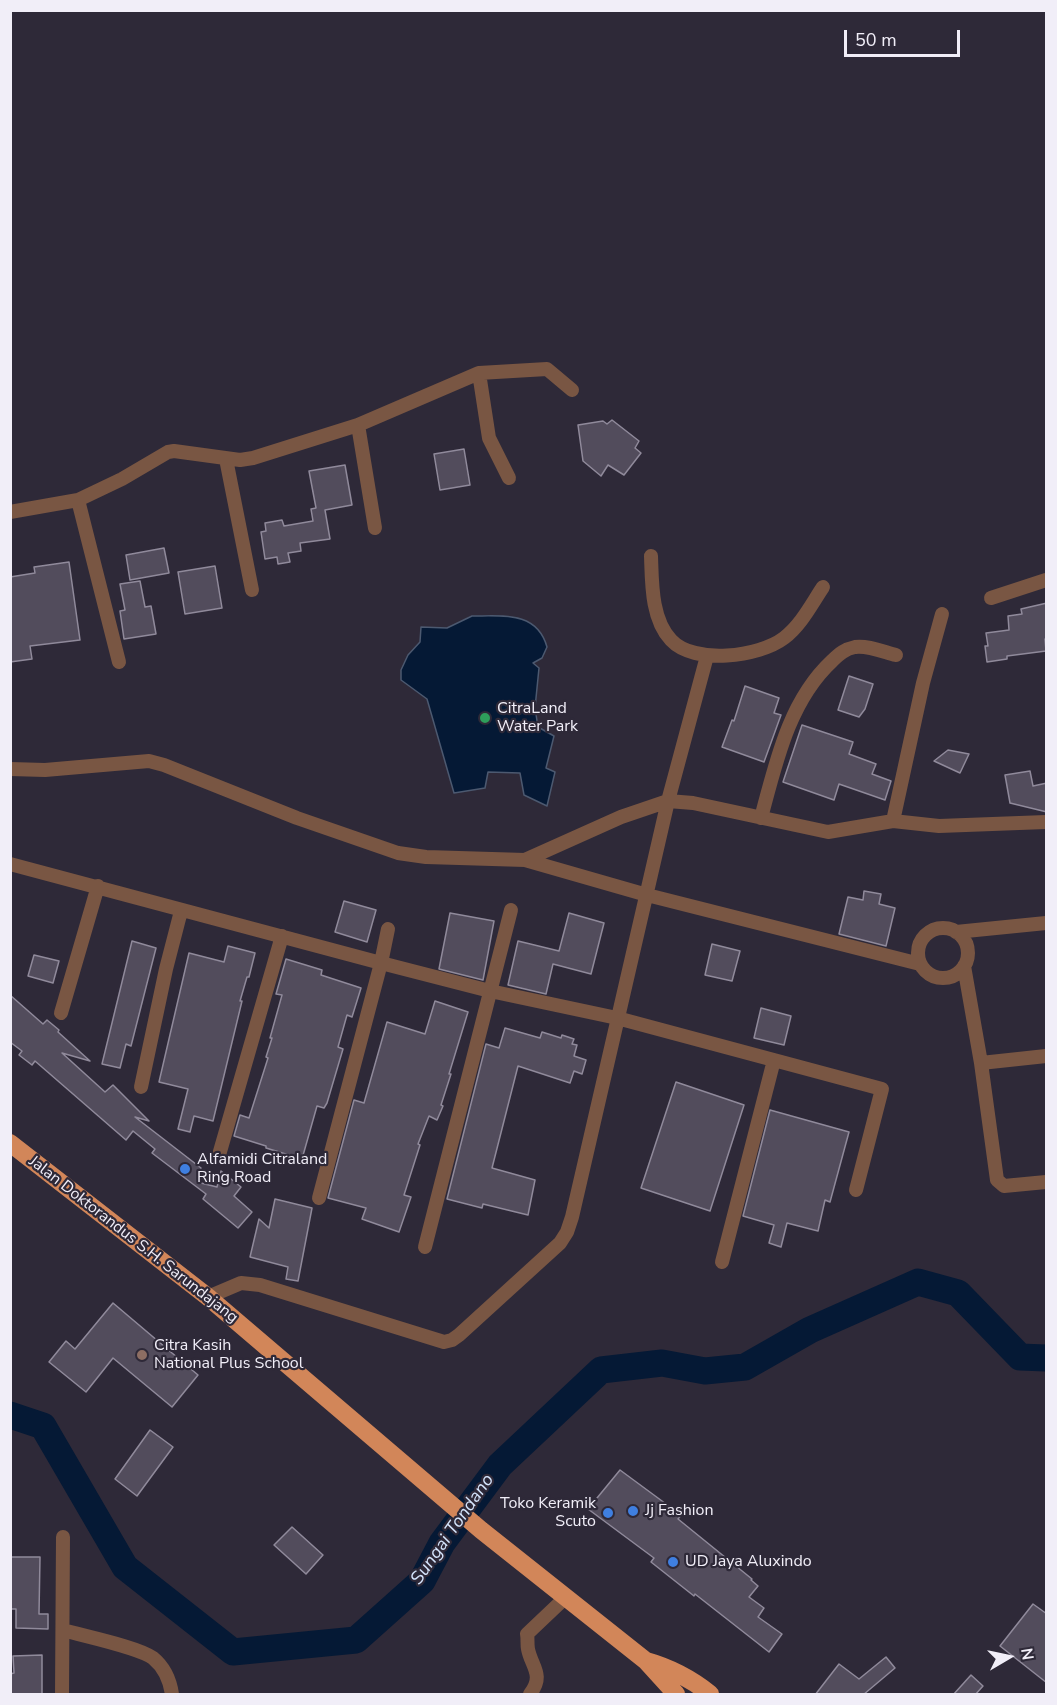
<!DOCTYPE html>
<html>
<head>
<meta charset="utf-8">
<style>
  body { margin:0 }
  #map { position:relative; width:1057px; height:1705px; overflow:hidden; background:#2e2938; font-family:"Nunito Sans",sans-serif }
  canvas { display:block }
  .frame { position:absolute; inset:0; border:12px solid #f1eef8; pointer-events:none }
  .north { position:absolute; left:979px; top:1627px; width:60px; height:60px; -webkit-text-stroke:4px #2e2938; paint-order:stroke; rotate:81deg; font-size:16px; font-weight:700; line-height:24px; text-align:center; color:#f1eef8 }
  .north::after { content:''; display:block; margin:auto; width:21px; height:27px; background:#f1eef8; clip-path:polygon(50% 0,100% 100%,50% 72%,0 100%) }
  .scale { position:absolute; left:844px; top:30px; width:116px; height:27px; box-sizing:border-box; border:3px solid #f1eef8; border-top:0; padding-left:8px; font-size:18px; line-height:21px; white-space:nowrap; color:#f1eef8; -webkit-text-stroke:4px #2e2938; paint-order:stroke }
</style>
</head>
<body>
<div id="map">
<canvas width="1057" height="1705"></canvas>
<div class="frame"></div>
<div class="north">N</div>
<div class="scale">50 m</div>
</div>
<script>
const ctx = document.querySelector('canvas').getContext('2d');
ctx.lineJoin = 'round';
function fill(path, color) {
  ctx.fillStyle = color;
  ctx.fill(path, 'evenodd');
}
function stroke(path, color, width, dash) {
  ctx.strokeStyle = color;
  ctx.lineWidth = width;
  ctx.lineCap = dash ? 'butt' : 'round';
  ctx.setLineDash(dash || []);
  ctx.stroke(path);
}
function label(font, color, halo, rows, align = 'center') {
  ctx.font = font + ' "Nunito Sans",sans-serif';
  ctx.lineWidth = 4.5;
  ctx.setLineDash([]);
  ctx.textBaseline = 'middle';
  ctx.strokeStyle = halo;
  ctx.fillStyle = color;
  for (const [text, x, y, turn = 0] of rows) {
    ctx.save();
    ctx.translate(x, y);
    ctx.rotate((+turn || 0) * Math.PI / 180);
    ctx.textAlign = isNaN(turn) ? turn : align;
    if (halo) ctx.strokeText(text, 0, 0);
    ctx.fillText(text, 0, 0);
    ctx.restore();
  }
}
const water = new Path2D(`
  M472,616C503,616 537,611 547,647L542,658L533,663L539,668L535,708L538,727L554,736L546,768L555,772L547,806L524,795L520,773L488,772L485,788L454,793L427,699L401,680V670L408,655L420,642L421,627L447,628Z`);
const river = new Path2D(`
  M10,1415L43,1426L125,1567L233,1652L356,1640L422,1581L442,1543L500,1465L601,1370L662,1363L705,1371L745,1367L810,1330L918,1282L958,1293L1020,1357L1046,1358`);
const building = new Path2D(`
  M612,420L639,441L635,448L641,453L624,475L608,465L601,476L583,461L578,425L603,421L607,424Z
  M464,449L470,485L440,490L434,454Z
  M345,465L352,505L325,510L330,539L300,543L301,551L288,553L290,562L278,564L277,557L265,559L261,532L266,531L265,523L282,520L284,526L313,521L311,509L316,508L309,471Z
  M164,548L169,573L130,580L126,555Z
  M69,562L80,640L30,646L32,659L10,662V577L35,573L34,567Z
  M215,566L222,608L185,614L178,572Z
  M140,581L145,607L151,606L156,634L124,639L120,611L125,610L120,584Z
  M1047,603V639H1045L1046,651L1007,656V659L987,662L985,646H988L986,633L1009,630L1008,616L1022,614L1021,609Z
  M849,676L873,684L865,709L859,717L838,710Z
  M745,686L779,698L774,713L781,715L764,762L722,747L732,720L734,721Z
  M802,725L853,742L849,754L876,764L872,774L891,781L885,800L839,784L834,800L783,782Z
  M948,750L969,754L960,773L934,761Z
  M1030,771L1033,786L1047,783V812L1010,803L1005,775Z
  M864,891L881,894L879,904L895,908L886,946L839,934L848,897L863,900Z
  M344,901L376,910L367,942L335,932Z
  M450,913L494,921L483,980L439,969Z
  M569,913L604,923L591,974L553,964L546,994L508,985L518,941L559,951Z
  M132,941L156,948L131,1046L126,1044L120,1068L102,1064Z
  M712,944L740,951L732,981L705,975Z
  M228,946L255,953L249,977H247L240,1001H242L213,1121L194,1116L190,1132L178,1129L188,1089L159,1082L189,953L224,962Z
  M34,955L59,961L53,983L28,976Z
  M286,959L322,970L321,975L361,988L352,1017L347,1015L338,1047L343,1049L327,1103L324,1108L317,1106L302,1159L266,1148V1146L234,1136L240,1115L249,1118L268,1058L266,1057L272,1038H270L282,995L276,994Z
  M10,995L43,1024L47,1020L59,1030L58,1032L90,1061L62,1053L105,1092L113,1085L149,1121L135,1117L201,1168L197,1182L217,1187L221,1171L241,1187L234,1196L252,1212L238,1228L203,1199L206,1194L152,1153L155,1149L133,1131L126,1140L35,1061L32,1065L19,1055L22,1051L10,1042Z
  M435,1001L468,1012L449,1074H451L441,1105L443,1106L437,1120L429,1116L418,1144L420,1145L404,1195L411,1197L399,1232L362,1219L366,1208L328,1198L354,1100L364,1103L387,1022L425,1034Z
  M761,1008L791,1016L784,1045L754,1038Z
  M505,1028L540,1038L542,1032L561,1038L562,1035L574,1039L572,1044L577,1045L574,1056L586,1060L582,1074L574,1071L570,1083L518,1066L492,1168L535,1180L528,1215L483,1204L482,1208L447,1199L486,1044L499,1048Z
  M676,1082L744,1105L710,1211L641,1188Z
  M770,1110L849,1132L830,1202L825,1200L818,1231L787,1223L781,1247L769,1243L774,1225L743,1216Z
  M275,1199L312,1208L298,1281L286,1279L288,1267L250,1257L259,1219L269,1228Z
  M113,1303L198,1375L172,1407L113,1358L86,1392L49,1362L66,1341L75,1349Z
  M150,1430L173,1447L137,1496L115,1479Z
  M620,1470L681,1515L678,1519L752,1579L751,1580L758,1586L749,1597L764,1608L758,1617L782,1634L769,1652L695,1594L694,1596L651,1562L654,1558L588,1509Z
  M292,1527L323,1555L306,1574L274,1545Z
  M10,1557H40L39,1614H48V1629L16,1628V1609H10Z
  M1033,1604L1047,1614V1683L1000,1646Z
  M42,1655V1695H10V1674L14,1673L13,1656Z
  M886,1657L895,1668L863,1695H815L839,1664L859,1679Z
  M971,1675L983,1686L975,1695H953Z`);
const minor = new Path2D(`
  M479,373L489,438L509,478
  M358,425L375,528
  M226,459L252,590
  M78,500L119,662
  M10,512L78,500L122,479L168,452L174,451L240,460L253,458L358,425L479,373L547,369L572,390
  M651,556C652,582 651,619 671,640C694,665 759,657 784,638C801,625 811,605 823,587
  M991,598L1046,580
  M10,769L45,770L149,761L164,765L297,818L398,853L426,857L525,860L647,895L920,964
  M761,818C776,762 789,701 832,661C839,654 845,649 855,647C867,645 884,652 896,655
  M893,821L923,683L942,614
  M525,860L621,817L668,801L693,803L828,832L893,821L939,826L1046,822
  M10,864L381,963L490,991L617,1018L882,1089L856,1190
  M918 953a25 25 0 1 1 50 0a25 25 0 1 1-50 0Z
  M956,932L1046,923
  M964,966L981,1063L997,1180L1004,1186L1046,1182
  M61,1013L98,886
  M981,1063L1046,1056
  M141,1087L166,969L181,911
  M219,1155L282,936
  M319,1198L381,963L388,929
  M425,1247L511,910
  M722,1262L774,1060
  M208,1297L241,1283L260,1285L444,1342L452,1340L459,1335L560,1243L567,1232L572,1217L668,801L707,656
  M63,1630C83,1636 138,1647 153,1658C164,1667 170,1681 172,1694
  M62,1694L63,1537
  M530,1694C545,1675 531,1666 528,1649C527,1644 528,1639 527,1634L566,1597`);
const trunk = new Path2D(`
  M10,1143L208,1297L481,1530L646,1661L676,1694
  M646,1661C671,1668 690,1678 710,1694`);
const markers = [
  [485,718,6,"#2e9e5b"],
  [185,1169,6,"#3f7fe0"],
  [142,1355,6,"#8d6e63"],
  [633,1511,6,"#3f7fe0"],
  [608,1513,6,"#3f7fe0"],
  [673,1562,6,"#3f7fe0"]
];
const poiNames = [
  ["CitraLand",497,709],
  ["Water Park",497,727],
  ["Alfamidi Citraland",197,1160],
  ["Ring Road",197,1178],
  ["Citra Kasih",154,1346],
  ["National Plus School",154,1364],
  ["Toko Keramik",596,1504,"right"],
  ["Scuto",596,1522,"right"],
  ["Jj Fashion",645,1511],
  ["UD Jaya Aluxindo",685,1562]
];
const streetNames = [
  ["Jalan Doktorandus S.H. Sarundajang",133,1240,38]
];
const waterNames = [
  ["Sungai Tondano",453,1530,-55]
];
fill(water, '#051935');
stroke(water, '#4c5970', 1.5);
stroke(river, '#051935', 27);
fill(building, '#524c5c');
stroke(building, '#908a9b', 1.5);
stroke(minor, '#795643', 14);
stroke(trunk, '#d28659', 18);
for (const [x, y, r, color] of markers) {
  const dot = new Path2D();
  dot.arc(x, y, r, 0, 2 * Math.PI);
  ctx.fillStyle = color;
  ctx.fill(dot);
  stroke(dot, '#2e2938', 2);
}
label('16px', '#f1eef8', '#2e2938', poiNames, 'left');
label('16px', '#f1eef8', '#2e2938', streetNames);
label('italic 18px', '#d5e5fd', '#2e2938', waterNames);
</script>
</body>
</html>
